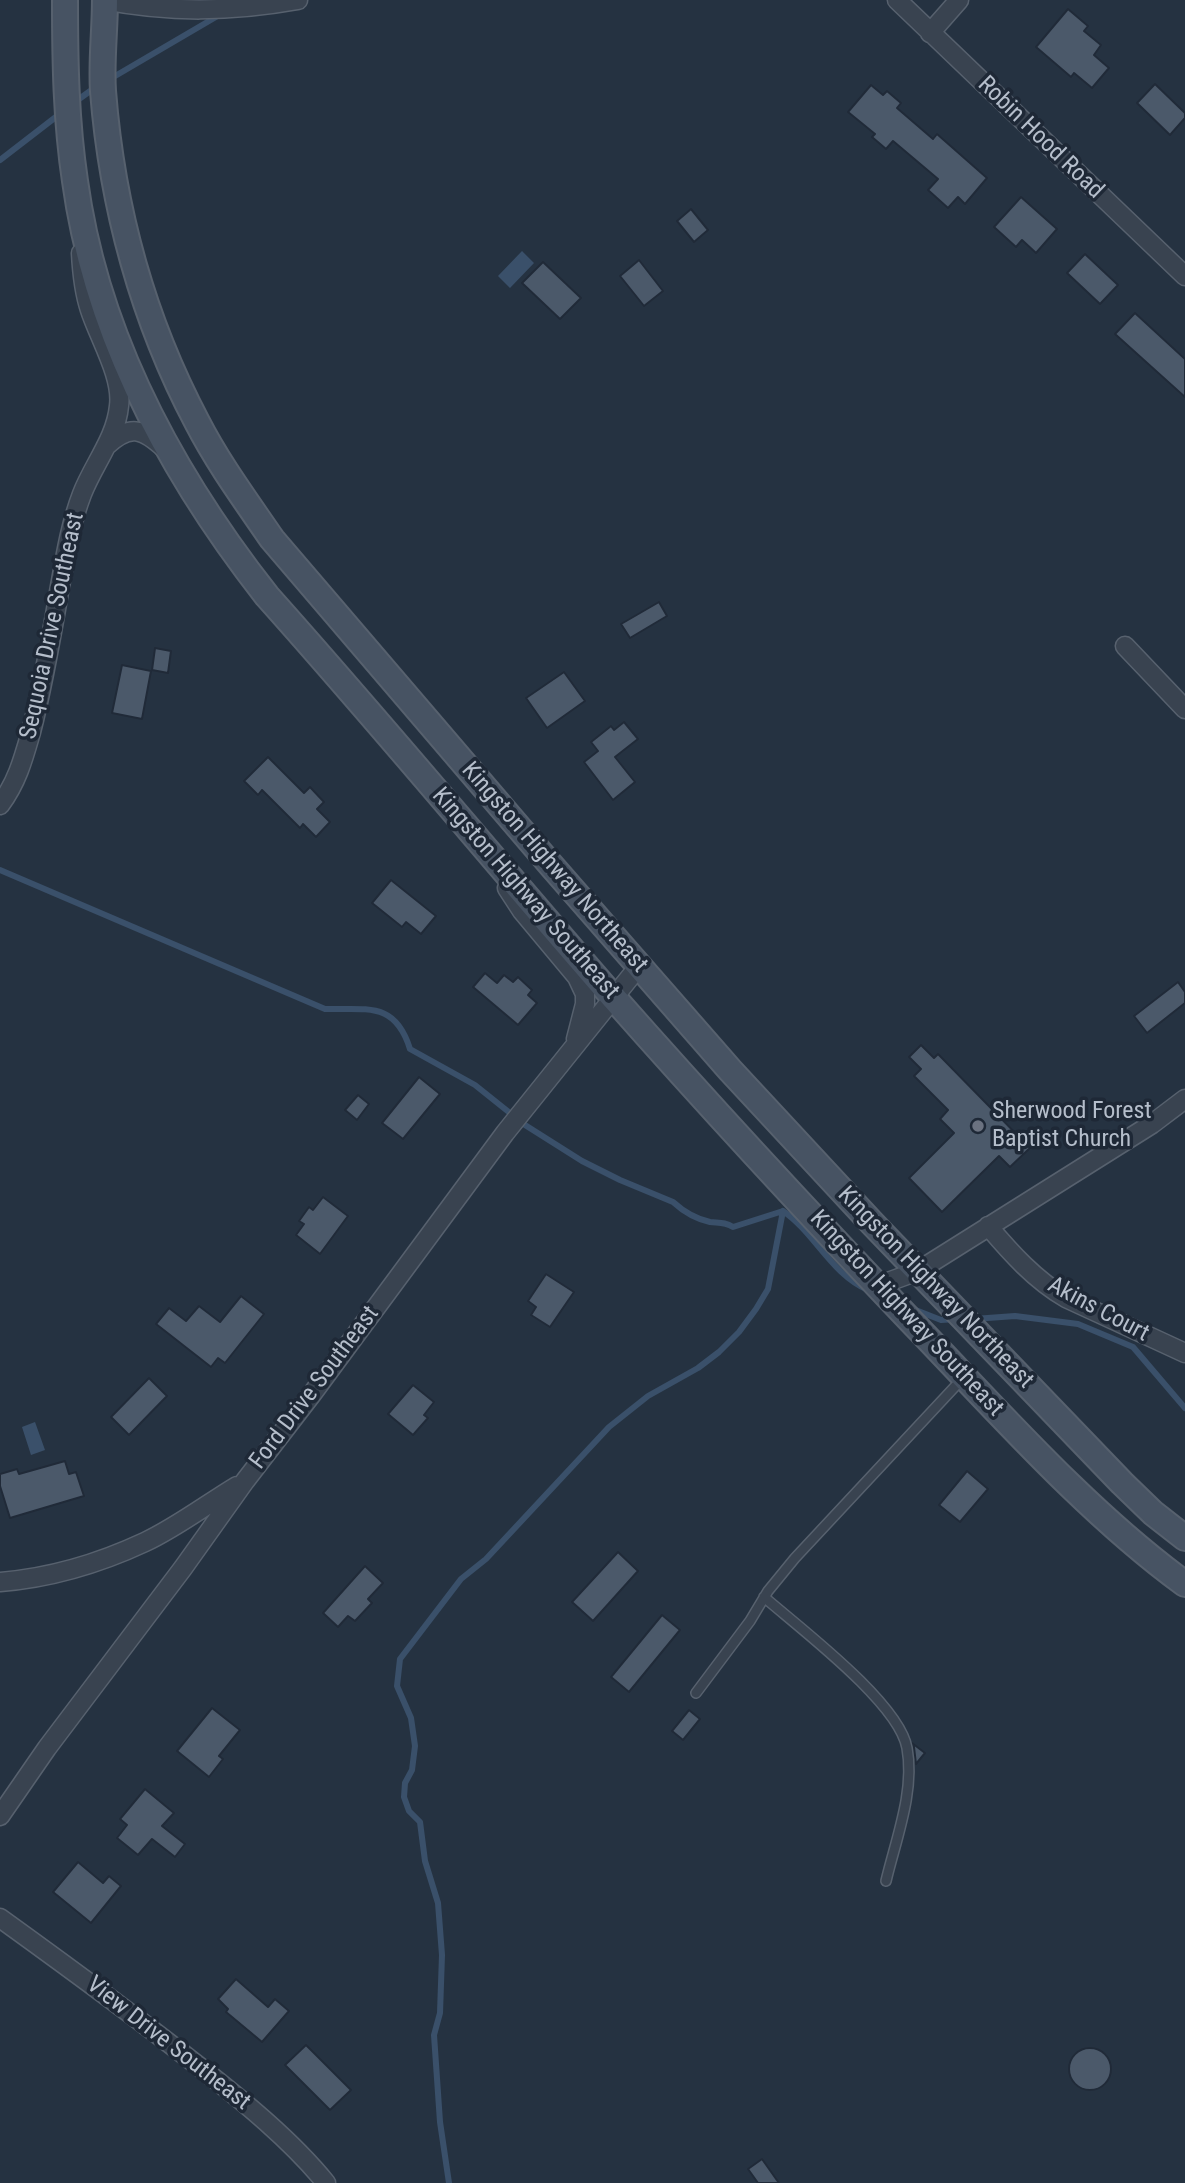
<!DOCTYPE html>
<html>
<head>
<meta charset="utf-8">
<style>
  body { margin:0 }
  canvas { display:block; background:#253241 }
</style>
</head>
<body>
<canvas width="1185" height="2183"></canvas>
<script>
const ctx = document.querySelector('canvas').getContext('2d');
ctx.lineJoin = 'round';
function fill(path, color) {
  ctx.fillStyle = color;
  ctx.fill(path, 'evenodd');
}
function stroke(path, color, width, dash) {
  ctx.strokeStyle = color;
  ctx.lineWidth = width;
  ctx.lineCap = dash ? 'butt' : 'round';
  ctx.setLineDash(dash || []);
  ctx.stroke(path);
}
function label(font, color, halo, rows, align = 'center') {
  ctx.font = font + ' "Roboto Condensed",sans-serif';
  ctx.lineWidth = 7;
  ctx.setLineDash([]);
  ctx.textBaseline = 'middle';
  ctx.strokeStyle = halo;
  ctx.fillStyle = color;
  for (const [text, x, y, turn = 0] of rows) {
    ctx.save();
    ctx.translate(x, y);
    ctx.rotate((+turn || 0) * Math.PI / 180);
    ctx.textAlign = isNaN(turn) ? turn : align;
    if (halo) ctx.strokeText(text, 0, 0);
    ctx.fillText(text, 0, 0);
    ctx.restore();
  }
}
const water = new Path2D(`
  M522,251L534,263L510,288L498,276Z
  M35,1422L45,1450L31,1455L22,1427Z`);
const stream = new Path2D(`
  M110,79L221,14
  M75,102L97,86
  M0,160L61,113
  M0,870L325,1009C367,1010 395,1001 410,1049L475,1085L525,1125L582,1161L620,1180L673,1202C684,1212 696,1219 710,1222C720,1223 725,1222 733,1227L783,1211
  M783,1211C815,1233 831,1274 868,1290
  M913,1309L941,1320L956,1319
  M974,1319L1015,1316L1078,1324L1133,1347L1185,1408
  M449,2183L440,2122L434,2035L440,2013L442,1955L438,1903L425,1861L420,1822L409,1811L404,1797L405,1783L412,1770L415,1746L411,1718L397,1686L400,1659L461,1579L486,1559L609,1427L648,1396L698,1368L719,1352L739,1332L756,1309L768,1289L783,1211`);
const building = new Path2D(`
  M1068,9L1088,26L1084,31L1101,45L1094,55L1109,68L1092,88L1074,73L1071,77L1036,47Z
  M1155,84L1185,113V118L1170,135L1137,103Z
  M871,85L883,95L887,91L901,103L897,108L933,139L937,134L987,178L965,204L958,197L948,208L928,190L938,179L893,141L886,149L872,137L875,134L848,112Z
  M1021,197L1057,229L1036,253L1022,240L1016,247L994,227Z
  M691,209L708,230L694,242L677,221Z
  M1085,254L1118,285L1100,304L1067,273Z
  M639,260L663,291L644,306L620,276Z
  M543,262L581,298L560,319L522,283Z
  M1135,313L1185,359V397L1115,334Z
  M659,602L667,616L630,638L621,624Z
  M155,648L171,651L168,673L152,670Z
  M122,665L151,671L142,719L112,713Z
  M564,672L585,701L547,728L526,698Z
  M624,722L638,739L615,757L635,782L613,800L584,762L598,751L591,742L611,726L614,730Z
  M268,757L304,793L310,787L324,802L317,809L330,822L316,837L303,824L300,828L262,790L258,795L244,781Z
  M391,880L436,916L421,934L406,922L402,927L372,903Z
  M485,973L497,983L504,975L513,982L518,977L532,990L528,995L537,1003L518,1025L473,987Z
  M1178,982L1185,992V1003L1147,1033L1134,1016Z
  M921,1045L934,1058L938,1054L1030,1148L1010,1167L999,1156L942,1212L909,1178L954,1133L940,1119L948,1110L914,1076L921,1069L909,1057Z
  M419,1077L440,1094L403,1139L382,1123Z
  M358,1095L369,1104L357,1120L345,1110Z
  M323,1197L348,1216L320,1254L296,1235L304,1224L299,1221L309,1207L313,1210Z
  M546,1274L574,1292L550,1327L531,1315L536,1307L528,1301Z
  M241,1296L264,1314L225,1363L218,1358L211,1367L156,1324L169,1308L186,1321L199,1306L220,1322Z
  M149,1378L167,1396L129,1435L111,1417Z
  M413,1385L434,1402L424,1415L428,1418L413,1435L388,1414Z
  M65,1461L69,1474L76,1472L84,1496L10,1518L0,1486V1474L17,1469L19,1474Z
  M967,1471L988,1489L960,1522L939,1505Z
  M618,1552L638,1571L593,1621L572,1602Z
  M365,1566L383,1583L368,1599L372,1603L355,1621L348,1616L338,1627L323,1613Z
  M662,1615L680,1630L629,1692L611,1677Z
  M212,1708L240,1730L219,1756L223,1759L209,1777L177,1751Z
  M689,1710L700,1719L683,1740L672,1731Z
  M912,1743L925,1753L916,1764L914,1747Z
  M145,1789L174,1813L162,1826L185,1844L175,1857L152,1839L138,1855L117,1838L127,1825L120,1819Z
  M78,1862L103,1883L109,1876L121,1886L91,1923L53,1892Z
  M236,1979L268,2007L275,1999L289,2011L262,2042L226,2012L228,2009L218,1999Z
  M306,2045L351,2090L330,2110L285,2065Z
  M1069 2069a21 21 0 1 1 42 0a21 21 0 1 1-42 0Z
  M762,2159L779,2183H758L748,2169Z`);
const service = new Path2D(`
  M764,1597C801,1629 899,1703 907,1748C915,1791 896,1839 886,1881
  M696,1693L750,1621L768,1591L795,1558L963,1378`);
const minor = new Path2D(`
  M103,0C170,13 231,12 298,0
  M897,0L1185,276
  M930,33L959,0
  M106,446C130,424 142,428 165,449
  M1125,646L1185,709
  M0,805C17,782 23,760 31,732C43,686 51,639 59,592C65,559 70,525 82,494C93,465 116,438 119,406C123,377 99,338 90,310C84,292 82,272 81,253
  M507,888L522,911L577,977L585,994V1004L576,1039
  M988,1226C1011,1253 1035,1280 1066,1298L1185,1353
  M877,1286L918,1271L1152,1124L1185,1099
  M0,1582C50,1578 100,1563 145,1542C177,1527 207,1504 237,1486
  M0,1816L47,1748L183,1568L245,1481L312,1394L505,1133L639,966
  M0,1918C68,1967 135,2016 201,2068C243,2101 292,2141 326,2183`);
const secondary = new Path2D(`
  M65,0C65,61 66,121 75,181C96,335 172,475 267,596C385,728 497,864 613,997C710,1107 810,1215 911,1321C997,1410 1085,1511 1185,1584
  M105,0C105,30 101,61 103,91C112,206 143,320 197,422C218,463 246,501 272,539L550,864L730,1070L872,1223L1122,1483L1153,1513L1185,1538`);
const markers = [
  [978,1126,7,"#6b7280"]
];
const streetNames = [
  ["Robin Hood Road",1040,138,44],
  ["Sequoia Drive Southeast",53,626,-78],
  ["Kingston Highway Northeast",554,868,49],
  ["Kingston Highway Southeast",525,894,49],
  ["Kingston Highway Northeast",935,1288,46],
  ["Akins Court",1098,1310,28],
  ["Kingston Highway Southeast",906,1314,47],
  ["Ford Drive Southeast",315,1388,-53],
  ["View Drive Southeast",168,2044,38]
];
const poiNames = [
  ["Sherwood Forest",992,1112],
  ["Baptist Church",992,1140]
];
fill(water, '#3a506a');
stroke(stream, '#3a506a', 6);
fill(building, '#4b596a');
stroke(building, '#202a38', 2);
stroke(service, '#57616e', 12);
stroke(minor, '#57616e', 21);
stroke(secondary, '#57616e', 28);
stroke(service, '#394350', 9);
stroke(minor, '#394350', 18);
stroke(secondary, '#475363', 24);
for (const [x, y, r, color] of markers) {
  const dot = new Path2D();
  dot.arc(x, y, r, 0, 2 * Math.PI);
  ctx.fillStyle = color;
  ctx.fill(dot);
  stroke(dot, '#1e2836', 2.5);
}
label('24px', '#b5becb', '#1e2836', streetNames);
label('24px', '#b5becb', '#1e2836', poiNames, 'left');
</script>
</body>
</html>
